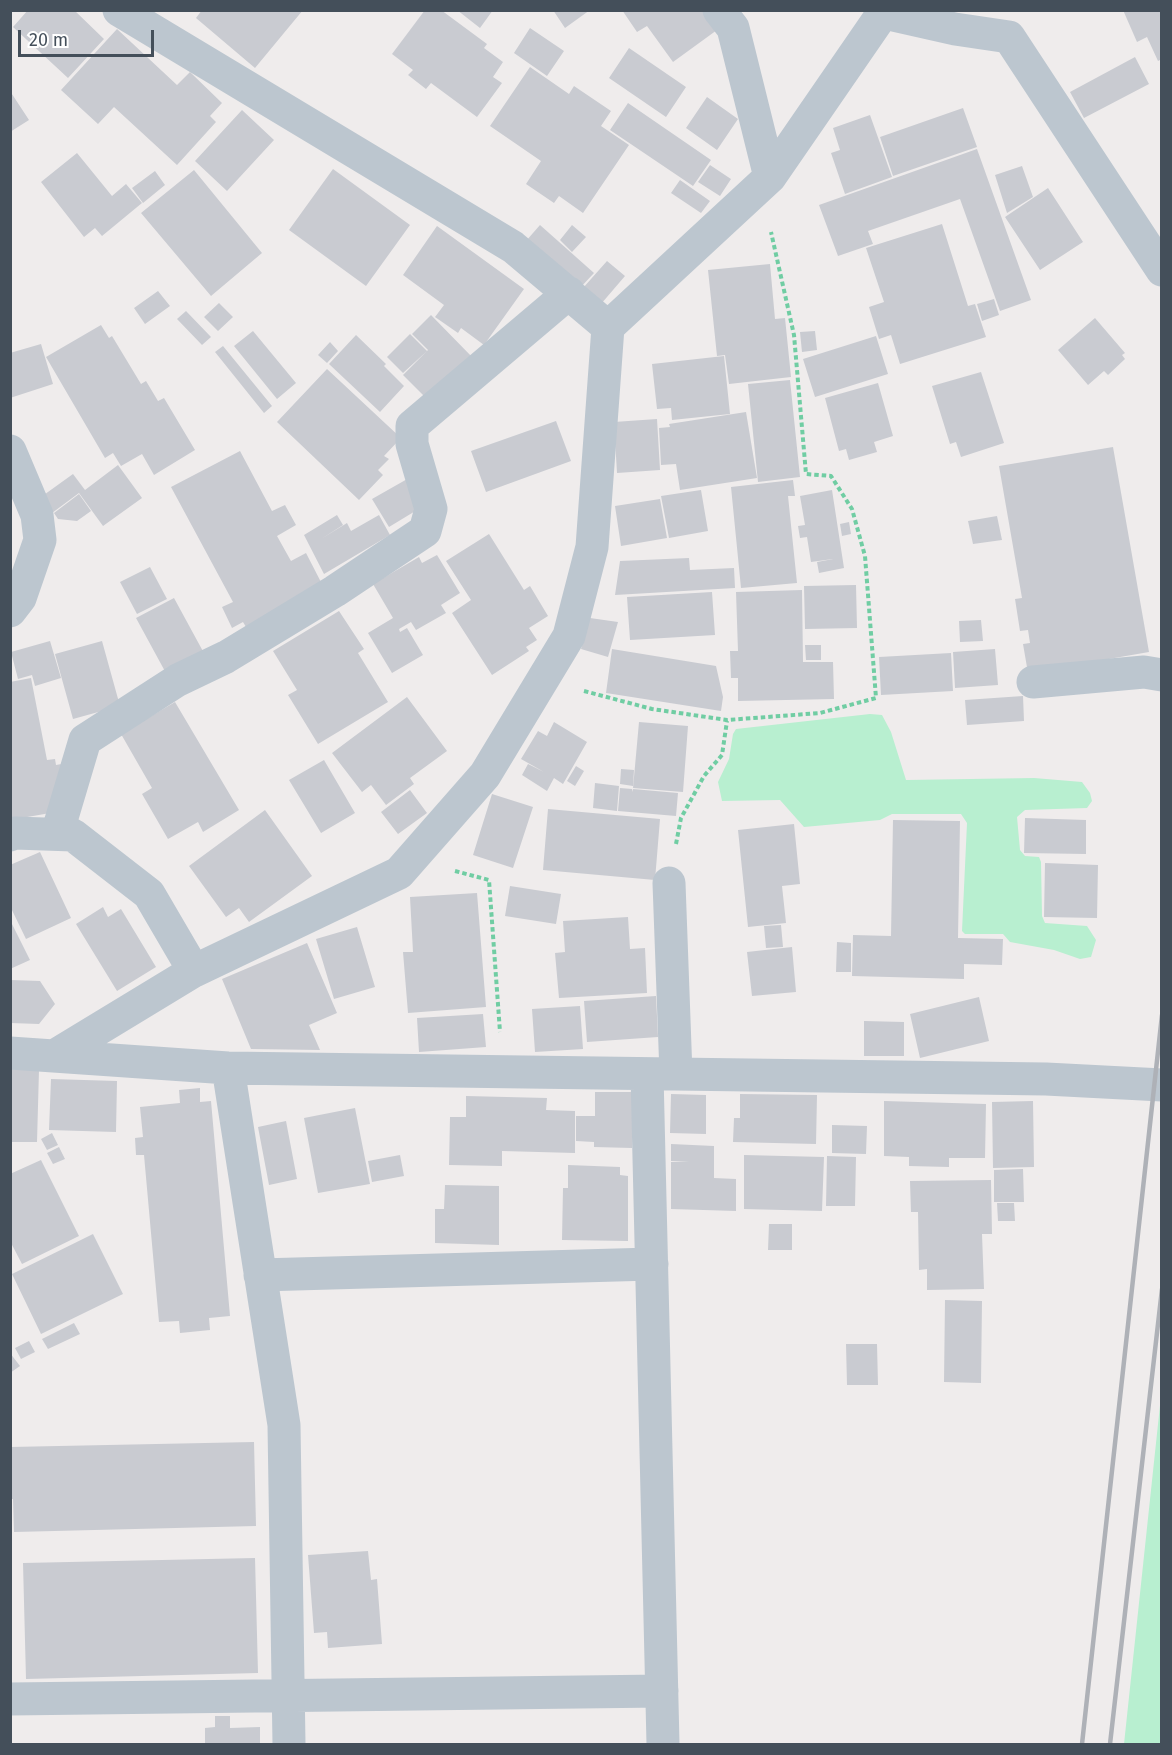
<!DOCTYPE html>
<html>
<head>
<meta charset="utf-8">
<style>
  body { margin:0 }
  #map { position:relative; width:1172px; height:1755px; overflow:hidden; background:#efecec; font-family:"Fira Sans",sans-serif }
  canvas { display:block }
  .frame { position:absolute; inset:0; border:12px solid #444f5a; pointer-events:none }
  .scale { position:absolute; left:18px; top:30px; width:136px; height:27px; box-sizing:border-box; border:3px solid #444f5a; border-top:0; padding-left:8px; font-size:18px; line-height:21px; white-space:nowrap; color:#444f5a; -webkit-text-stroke:4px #fff; paint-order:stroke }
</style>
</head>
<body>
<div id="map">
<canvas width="1172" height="1755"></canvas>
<div class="frame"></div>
<div class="scale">20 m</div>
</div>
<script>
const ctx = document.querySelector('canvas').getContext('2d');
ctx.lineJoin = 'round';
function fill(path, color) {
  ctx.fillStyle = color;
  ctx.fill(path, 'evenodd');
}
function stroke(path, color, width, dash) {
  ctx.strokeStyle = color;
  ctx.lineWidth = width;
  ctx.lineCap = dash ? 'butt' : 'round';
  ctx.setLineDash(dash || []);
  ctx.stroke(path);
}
const green = new Path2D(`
  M870,714L882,715L891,732L906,780L1034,778L1082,782L1090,793L1092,801L1087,808L1025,810L1017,817L1020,850L1025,856L1039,857L1041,862L1042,916L1045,923L1087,926L1096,940L1091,957L1080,959L1054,950L1010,942L1003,934H965L962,931L967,823L961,814H892L880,820L804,827L780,800L722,801L718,782L729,759L733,734L736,729Z
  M1161,1396V1744H1124Z`);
const building = new Path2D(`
  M28,10H74L104,39L68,78L13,27Z
  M202,10H303L255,68L196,18Z
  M425,10H441L487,44L484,48L503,62L493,77L502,83L477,117L431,83L426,89L408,75L413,70L392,54Z
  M457,10H493L480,28Z
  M553,10H590L565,28Z
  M622,10H703L717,30L673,62L647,26L637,32Z
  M1123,10H1162V59L1158,61L1147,37L1137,42Z
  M530,28L564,51L547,76L514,53Z
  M117,29L177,85L190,72L222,103L210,116L216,122L177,165L114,107L98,124L61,90Z
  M629,48L686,87L666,117L609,78Z
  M1135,57L1149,84L1084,118L1070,92Z
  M530,67L569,94L574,86L611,111L601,126L629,145L583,213L559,196L554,203L526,184L541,161L490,126Z
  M10,91L29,120L10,132Z
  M707,97L738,119L717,150L686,128Z
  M628,103L711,160L693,186L610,130Z
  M963,108L977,147L893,176L880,137Z
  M242,110L274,140L227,191L195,161Z
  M870,115L892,177L845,194L831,153L840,150L833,128Z
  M977,149L1031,300L1000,311L960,199L868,231L873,244L838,256L819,205Z
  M77,153L112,196L126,184L142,203L102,236L95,228L84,237L41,182Z
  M710,165L731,179L720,196L698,182Z
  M1022,166L1033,197L1007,213L995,175Z
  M333,169L410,225L366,286L289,230Z
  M194,170L262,253L211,296L141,213Z
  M155,171L165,185L143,203L132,188Z
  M680,180L710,201L701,213L671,193Z
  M1048,188L1083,242L1040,270L1005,217Z
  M942,224L968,306L975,304L986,337L900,364L891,335L879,339L869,307L884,302L866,248Z
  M540,225L594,273L580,288L526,241Z
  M572,225L586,237L572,252L560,240Z
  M437,226L524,289L484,345L461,328L458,333L435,317L444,305L403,275Z
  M607,261L625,276L601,304L583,288Z
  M770,264L775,319L785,318L791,377L729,384L725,355L717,356L708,270Z
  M158,291L170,306L145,324L134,308Z
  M994,299L999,315L982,321L977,304Z
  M219,303L233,317L218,331L204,317Z
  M186,311L211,337L202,345L177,319Z
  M431,315L474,359L430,402L403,375L428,350L412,334Z
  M1095,318L1125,353L1122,355L1125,359L1108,375L1104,371L1088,385L1058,350Z
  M101,325L109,338L112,336L141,384L146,381L158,401L164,398L195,450L154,475L142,454L121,466L113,453L105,458L46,357Z
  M253,331L296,383L277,399L234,346Z
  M815,331L817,350L802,352L800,332Z
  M410,334L427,351L403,373L387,357Z
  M356,335L386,364L384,366L404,386L380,412L329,364Z
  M876,336L888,374L815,397L803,359Z
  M330,342L338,351L327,363L318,355Z
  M41,344L53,384L10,398V353Z
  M223,346L272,406L264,413L215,352Z
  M724,356L730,414L672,420L671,408L657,409L652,364Z
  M327,369L401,438L384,456L389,459L378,470L383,475L359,500L277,422Z
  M981,372L1004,443L961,457L956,442L950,444L932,386Z
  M790,380L800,477L758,482L748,384Z
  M878,383L893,436L874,442L877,452L849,460L846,449L839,451L825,398Z
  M746,412L757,478L680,490L676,464L661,465L659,428L670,427L669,424Z
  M657,419L660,470L617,473L614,422Z
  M556,421L571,461L486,492L471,451Z
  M1113,447L1149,652L1028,673L1023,644L1030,643L1028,630L1020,631L1015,599L1022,598L999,466Z
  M240,451L272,511L285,505L296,525L277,536L291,561L306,553L323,586L246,627L243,622L232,628L222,607L233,602L171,487Z
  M118,465L142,498L103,526L79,493L52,513L41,497L73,474L85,490Z
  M409,478L417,510L389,527L372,499Z
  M793,480L795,496H788L797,583L741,588L731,487Z
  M701,490L708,531L669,538L661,496Z
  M832,490L844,568L819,573L817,562L833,559L811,562L807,537L800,538L798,526L805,525L800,496Z
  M79,494L91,511L77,521L58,519L54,513Z
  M660,499L667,538L621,546L615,506Z
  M337,515L343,525L321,539L347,523L351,531L379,515L390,535L324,574L304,535Z
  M997,516L1002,540L973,544L968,521Z
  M849,522L851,534L842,536L840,524Z
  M489,534L524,590L530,586L548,616L529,628L537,640L526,647L529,651L492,675L452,613L471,600L446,561Z
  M437,555L460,593L441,605L446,613L416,630L411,622L399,629L400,632L407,628L423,655L392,673L368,633L393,618L373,584L419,557L422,563Z
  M689,558L690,570L734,568L735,588L615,595L620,561Z
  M150,567L167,599L137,614L120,582Z
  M856,585L857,628L805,629L804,586Z
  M802,590L803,662H833L834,699L738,701V678H731L730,651H738L736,592Z
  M712,592L715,635L630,640L627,597Z
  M174,598L205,655L167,675L136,618Z
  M339,611L364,649L358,653L388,702L318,744L288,695L297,690L273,651Z
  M590,618L618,622L608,657L581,649Z
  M981,620L983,641L960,642L959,621Z
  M50,641L61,678L35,686L32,675L18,679L11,652Z
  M102,641L120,706L73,719L55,654Z
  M805,645H821V660H806Z
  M612,649L716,666L723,697L721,711L606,693Z
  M995,649L998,685L955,688L953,652Z
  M951,653L953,691L881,695L879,657Z
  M31,678L47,760L55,759L56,765L67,763L56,812L10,820V682Z
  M1023,696L1024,721L967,725L965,700Z
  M407,697L447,751L410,778L414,784L386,805L371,785L362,792L332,753Z
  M175,702L239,810L203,832L198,822L168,839L142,794L152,788L121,734Z
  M554,722L587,742L563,784L554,778L547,791L522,775L528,764L544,772L521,759L538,731L547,736Z
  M639,722L688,726L683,792L633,788Z
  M324,760L355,813L321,833L289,780Z
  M576,766L584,771L575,786L567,781Z
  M621,769L634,770L633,786L620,784Z
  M595,783L619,786L617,811L593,808Z
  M620,788L632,789V792L633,789L678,793L676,816L618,811Z
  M410,790L427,813L398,834L381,812Z
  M492,794L533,807L513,868L473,855Z
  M548,809L660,819L655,880L543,870Z
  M265,810L312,876L249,922L239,908L226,917L189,866Z
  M1025,818L1086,820V854L1024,853Z
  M893,820L960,821L958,938L1003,939L1002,965L964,964V979L852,976L853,935L891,936Z
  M794,824L800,884L782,886L786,923L748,927L738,830Z
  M40,852L71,918L26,939L10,906V865Z
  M1045,863L1098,865L1097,918L1044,917Z
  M510,886L561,894L556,924L505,916Z
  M477,893L486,1007L408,1013L403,952H413L410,897Z
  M103,907L108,917L121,909L156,967L117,991L76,924Z
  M628,917L630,949L645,948L647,993L559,998L555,953L565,952L563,921Z
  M10,920L30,960L10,969Z
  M781,925L783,947L766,948L764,926Z
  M357,927L375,987L334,999L316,939Z
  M837,942L851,943V972H836Z
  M307,943L337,1013L309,1025L320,1050L251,1049L222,979Z
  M792,947L796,992L752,996L747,952Z
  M10,980L40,981L55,1004L39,1024L10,1023Z
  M656,996L658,1037L587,1042L584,1001Z
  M979,997L989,1041L920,1058L910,1014Z
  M580,1006L583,1049L535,1052L532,1009Z
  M483,1014L486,1047L419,1052L417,1018Z
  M864,1021L904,1022V1056H864Z
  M10,1069L39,1070L37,1142H10Z
  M51,1079L117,1081L116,1132L49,1130Z
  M200,1088V1102L211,1101L230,1316L209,1318L210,1330L180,1333L179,1321L159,1322L144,1155H136L135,1138L143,1137L140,1107L180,1103L179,1090Z
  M595,1092H632V1148L594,1147V1142L576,1141V1116H595Z
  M671,1094L706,1095V1134L670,1133Z
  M740,1094L817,1095L816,1144L733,1142L734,1118H740Z
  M466,1096L547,1098L546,1110L575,1111V1153L502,1151V1166L449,1165L450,1117H466Z
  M884,1101L986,1104L985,1158H949V1167L909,1166V1157L884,1156Z
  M1033,1101L1034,1167L993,1168L992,1102Z
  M355,1108L370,1184L318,1193L304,1118Z
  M286,1121L297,1179L269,1185L258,1127Z
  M832,1125L867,1126L866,1154L832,1153Z
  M52,1133L58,1145L47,1150L41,1139Z
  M671,1144L714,1146V1178L736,1179V1211L671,1209V1162L689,1161H671Z
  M59,1147L65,1159L53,1164L47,1153Z
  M400,1155L404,1176L372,1182L368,1161Z
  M744,1155L824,1157L822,1211L744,1209Z
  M827,1156L856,1157L855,1206H826Z
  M41,1160L79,1236L22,1264L10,1241V1174Z
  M568,1165L620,1167V1175L628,1176V1241L562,1240L563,1188H568Z
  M1023,1169L1024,1202H994V1170Z
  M991,1180L992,1234H982L984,1289L927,1290V1269L919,1270L918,1212H911L910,1181Z
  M445,1185L499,1186V1245L435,1243V1209H444Z
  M997,1203H1014L1015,1221H998Z
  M769,1224H792V1250H768Z
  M93,1234L123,1294L41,1334L12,1274Z
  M945,1300L982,1301L981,1383L944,1382Z
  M74,1323L80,1334L48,1349L42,1339Z
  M29,1341L35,1352L21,1359L15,1348Z
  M846,1344H877L878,1385H847Z
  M10,1353L20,1366L10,1373Z
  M254,1442L256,1526L14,1532L13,1499H10V1447Z
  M368,1551L371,1580L377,1579L382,1644L328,1648L327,1632L314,1633L308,1555Z
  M255,1558L258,1673L26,1679L23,1563Z
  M215,1716H230V1728L260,1727V1744H205V1728L215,1727Z`);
const path = new Path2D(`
  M584,691L652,709L727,720L820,713L876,698L865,556L852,509L831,476L806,474L794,335L771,232
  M676,844L681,818L704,776L722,755L727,721
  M455,871L489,880L500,1032`);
const minor = new Path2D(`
  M119,10L513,247L608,327
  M719,10L733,28L770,177
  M884,13L955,29L1009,37L1162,270
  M10,451L37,515L40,540L20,598L10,611
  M1033,682L1144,672L1162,675
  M57,834L85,740L178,680L226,657L335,591L425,531L431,509L412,444V426L569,293
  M10,835L15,833L73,835L149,894L194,971
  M669,883L676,1074
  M10,1053L228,1068L1046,1079L1162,1085
  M54,1056L194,971L399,873L485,775L569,636L592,547L608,327L770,177L885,10
  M228,1068L284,1425L289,1744
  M647,1074L663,1744
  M260,1275L652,1264
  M10,1699L662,1691`);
const rail = new Path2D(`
  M1082,1744L1162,1015
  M1110,1744L1162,1289`);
fill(green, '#b8efd0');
fill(building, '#c9cbd1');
stroke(path, '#70cda3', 4, [4.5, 3]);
stroke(minor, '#bcc6cf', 33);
stroke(rail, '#aeb1b7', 4.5);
</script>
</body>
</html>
